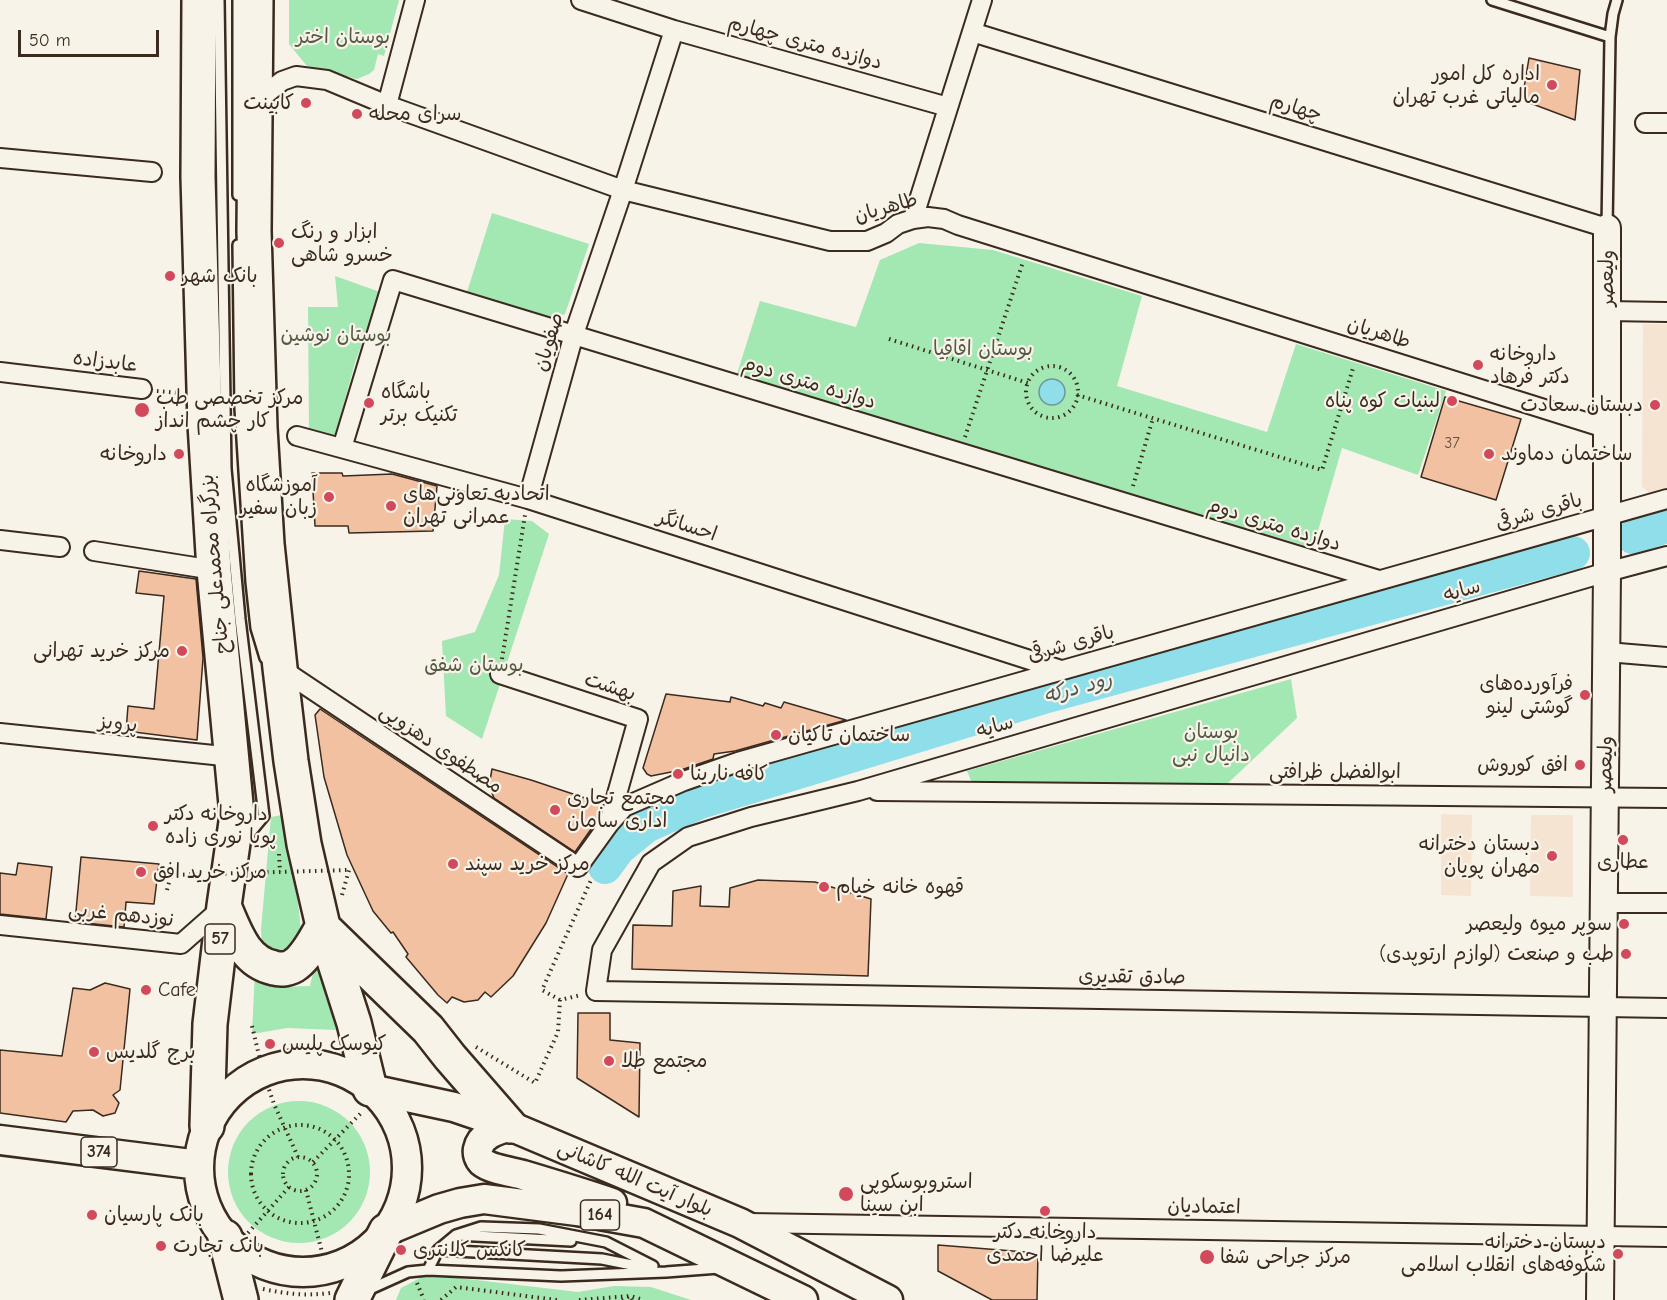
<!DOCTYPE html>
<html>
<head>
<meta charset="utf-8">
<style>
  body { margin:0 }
  #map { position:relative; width:1667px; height:1300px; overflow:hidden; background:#f7f3e8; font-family:"Comic Neue",sans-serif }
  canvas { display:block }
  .scale { position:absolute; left:18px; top:30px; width:141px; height:27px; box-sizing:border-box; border:3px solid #3b2a1e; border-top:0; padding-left:8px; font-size:18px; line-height:21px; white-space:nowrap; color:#3b2a1e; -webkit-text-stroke:4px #f7f3e8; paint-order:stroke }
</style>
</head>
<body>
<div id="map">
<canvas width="1667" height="1300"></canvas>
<div class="scale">50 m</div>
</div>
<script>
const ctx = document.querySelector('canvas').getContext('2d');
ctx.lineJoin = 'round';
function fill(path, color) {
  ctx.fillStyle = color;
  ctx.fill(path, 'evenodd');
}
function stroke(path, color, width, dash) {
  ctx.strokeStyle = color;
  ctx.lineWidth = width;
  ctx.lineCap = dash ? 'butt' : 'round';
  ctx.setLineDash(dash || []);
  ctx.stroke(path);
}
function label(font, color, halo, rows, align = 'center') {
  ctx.font = font + ' "Comic Neue","Playpen Sans Arabic",sans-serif';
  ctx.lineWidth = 4.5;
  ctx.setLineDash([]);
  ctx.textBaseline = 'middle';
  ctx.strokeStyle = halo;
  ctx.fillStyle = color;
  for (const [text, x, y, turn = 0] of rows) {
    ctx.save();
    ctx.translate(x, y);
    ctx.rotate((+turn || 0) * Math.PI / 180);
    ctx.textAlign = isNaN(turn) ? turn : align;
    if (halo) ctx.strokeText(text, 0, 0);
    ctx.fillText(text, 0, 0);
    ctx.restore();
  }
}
const built = new Path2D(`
  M1643,324H1667V492L1652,497L1642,486Z
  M1441,814L1472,815L1471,896L1441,895Z
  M1531,815H1573V897L1530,896Z`);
const green = new Path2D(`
  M289,0H399L384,56L378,54L374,70L369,74L357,79L307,66L289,44Z
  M492,213L589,244L565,314L554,319L467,292Z
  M919,243L993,250L1142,296L1117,386L1267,432L1296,344L1446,391L1418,475L1342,448L1313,548L736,377L760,301L856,327L880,260Z
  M335,276L380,292L355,363L335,435L309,430L308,307H338Z
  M505,519L532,521L549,534L482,739L446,716L442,641L475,632L499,575Z
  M1291,679L1297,718L1227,784L972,783L967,771Z
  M282,815L298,903L302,939L285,958L262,946L261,929L271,817Z
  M319,947L337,1030L287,1028L252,1034L255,970L264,984L278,987L310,986Z
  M228 1172a71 71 0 1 1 142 0a71 71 0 1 1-142 0Z
  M422,1277L459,1278L578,1292L614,1286L651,1287L691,1300H396L401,1288Z`);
const water = new Path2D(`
  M1039 392a13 13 0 1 1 26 0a13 13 0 1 1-26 0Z`);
const river = new Path2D(`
  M1633,537L1667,526
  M605,867L619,848L646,826L700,802L1047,696L1573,553`);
const building = new Path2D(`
  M1529,58L1580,70L1575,120L1522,100Z
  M1445,397L1521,419L1496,500L1421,477Z
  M312,473H342L343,476L392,474L437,486L433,531L349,533L348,526H315Z
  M139,571L196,579L203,658L197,740L126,731L128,706L154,709L164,596L136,593Z
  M666,694L730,702L731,697L763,706L765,703L781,708L784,702L846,720L735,751L714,754L713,759L681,770L651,776L647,774L643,768Z
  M320,709L568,874L546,923L513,976L491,997L485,992L478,1000L464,1002L452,997L447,1003L438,995L406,957L408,954L393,932L391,933L373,911L347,855L324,777L315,715Z
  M492,769L531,780L603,804L594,825L575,852L494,798L489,786Z
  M81,857L159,864L154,904L126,902L124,927L75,922Z
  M18,863L52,867L46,919L0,914V873L16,875Z
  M758,880L815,882L871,899L868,976L632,969L633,925L672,926L673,891L701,886L700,906L729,907L730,888Z
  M105,983L130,989L120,1090L113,1095L119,1103L115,1113L103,1116L93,1110L73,1111L66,1122L0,1113V1050L62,1056L73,988L90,990Z
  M578,1013H610V1040L640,1043L639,1117L577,1078Z
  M938,1245L1038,1253L1037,1300H992L938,1271Z`);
const path = new Path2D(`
  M889,339L1028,383
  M1026 392a26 26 0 1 1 52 0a26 26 0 1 1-52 0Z
  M157,391L180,393
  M1077,395L1322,470L1354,365
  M965,437L1023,262
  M1133,486L1153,418
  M502,659L525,515
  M279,854L280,872
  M167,890L171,875
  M342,895L349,870
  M560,1000L542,990L591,880
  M252,1026L263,1072L274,1104L298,1157
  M476,1047L535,1083L558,1032L560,1000L581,995
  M251 1174a49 49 0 1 1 98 0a49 49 0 1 1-98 0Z
  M283 1174a17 17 0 1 1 34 0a17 17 0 1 1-34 0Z
  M313,1162L363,1111
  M306,1190L326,1268
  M248,1233L289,1187
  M417,1283L424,1300
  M263,1289C287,1294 305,1296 330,1293
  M441,1300L456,1287L557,1300
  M579,1300L630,1296L644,1300
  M622,1300L630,1296L632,1300`);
const lane = new Path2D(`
  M219,0L226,469L240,619L264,816L244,840
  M1492,0L1610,37
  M238,195V0
  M1607,228L1610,37L1613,14L1617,0
  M238,245L240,408L251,582L256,628L265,658
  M456,1235L481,1227L539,1229L606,1242L653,1266
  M438,1250L456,1235L571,1241
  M428,1270L438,1250L602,1259L652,1269
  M368,1290L408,1272L428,1270L561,1276L666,1272L719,1268`);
const street = new Path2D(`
  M581,0L674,30L948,107
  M972,32L1607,228
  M387,105L415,0
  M256,108L266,94L282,81L296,76L327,80L387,105L623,190L830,241H867L886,233L898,224L913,219L928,217L944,219L958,225L1608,429
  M1645,123H1667
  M0,158L152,172
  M913,219L982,0
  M1607,311L1667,312
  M0,372L142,389
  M297,436L528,499L1061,670
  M342,448L393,280L1379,580
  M528,499L574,334L623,190L674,30
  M0,540L60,547
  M94,551L214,570
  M1667,556L1607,572L858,791L751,817L688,837L651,863L602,950L596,991L1667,1008
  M1607,652L1667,657
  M280,668L578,867L609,824L624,807L684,781L738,762L1667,499
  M500,674L638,719L610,819
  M0,733L233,757
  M877,791L1667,798
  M1604,903H1667
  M0,925L181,944L223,907
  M748,1223L1667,1237`);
const secondary = new Path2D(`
  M1600,1300L1607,572V228`);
const primary = new Path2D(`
  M199 1168a104 104 0 1 1 208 0a104 104 0 1 1-208 0Z
  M370,1089L454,1107L510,1126L740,1223L888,1300
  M510,1126C498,1130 481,1134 478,1149C477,1154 479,1159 482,1162C490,1169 512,1172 523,1175C553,1184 583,1193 612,1203
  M0,1140L199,1165
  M386,1231L439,1209L460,1203L484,1199L577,1211L644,1223L803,1300`);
const highway = new Path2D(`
  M199,0L198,177L205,424L214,570L237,815L224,906L210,1024L207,1126
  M256,0L254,231L260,428L267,544L280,668L291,761L304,844L323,926L354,1023L370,1089
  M224,906C235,931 244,962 274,968C281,970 290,969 296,964C308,955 315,939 323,926
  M327,931L428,1029L450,1057L510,1126
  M225,1237L241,1300
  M352,1300L386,1231`);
const pathBridge = new Path2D(`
  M171,875L349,870`);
const markers = [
  [1552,85,6,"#d1495b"],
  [306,103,6,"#d1495b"],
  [357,114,6,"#d1495b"],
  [279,243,6,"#d1495b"],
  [170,276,6,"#d1495b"],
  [1478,365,6,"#d1495b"],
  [1452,401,6,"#d1495b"],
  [369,403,6,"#d1495b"],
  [1655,405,6,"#d1495b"],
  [142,410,8,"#d1495b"],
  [179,454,6,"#d1495b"],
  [1489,454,6,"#d1495b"],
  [329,497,6,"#d1495b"],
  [391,506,6,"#d1495b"],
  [182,651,6,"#d1495b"],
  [1585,695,6,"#d1495b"],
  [776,735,6,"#d1495b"],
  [1580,765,6,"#d1495b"],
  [678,774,6,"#d1495b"],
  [555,810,6,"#d1495b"],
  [153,826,6,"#d1495b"],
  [1623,840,6,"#d1495b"],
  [1552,856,6,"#d1495b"],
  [453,864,6,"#d1495b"],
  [141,872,6,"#d1495b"],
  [824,887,6,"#d1495b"],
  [1624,924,6,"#d1495b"],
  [1626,954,6,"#d1495b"],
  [146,990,6,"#d1495b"],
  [270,1044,6,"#d1495b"],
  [94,1052,6,"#d1495b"],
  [609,1061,6,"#d1495b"],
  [846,1194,8,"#d1495b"],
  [1045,1211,6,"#d1495b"],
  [92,1215,6,"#d1495b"],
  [161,1246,6,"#d1495b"],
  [401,1250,6,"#d1495b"],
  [1618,1254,6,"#d1495b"],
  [1207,1257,8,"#d1495b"]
];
const numberNames = [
  ["37",1452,443]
];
const shields = [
  [220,939,30],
  [99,1152,36],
  [600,1215,39]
];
const shieldNames = [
  ["57",220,939],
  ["374",99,1152],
  ["164",600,1215]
];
const parkNames = [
  ["بوستان اختر",343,37],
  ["بوستان نوشین",336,335],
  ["بوستان اقاقیا",983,349],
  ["بوستان شفق",474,665],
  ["بوستان",1211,732],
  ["دانیال نبی",1211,755]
];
const streetNames = [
  ["دوازده متری چهارم",805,43,15],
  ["چهارم",1296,108,17],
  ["طاهریان",886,208,-16],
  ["ولیعصر",1607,278,-90],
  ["طاهریان",1379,333,17],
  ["صفویان",549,342,-73],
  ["عابدزاده",105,362,7],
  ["دوازده متری دوم",809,383,17],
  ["باقری شرقی",1539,512,-16],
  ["دوازده متری دوم",1274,525,17],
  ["احسانگر",687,526,18],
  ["بزرگراه محمدعلی جناح",215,564,-95],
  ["سایه",1462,591,-16],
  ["باقری شرقی",1071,644,-16],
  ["بهشت",610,687,18],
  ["پرویز",118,724,6],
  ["سایه",995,727,-16],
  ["مصطفوی دهزویی",441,749,34],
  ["ولیعصر",1606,764,-89],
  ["ابوالفضل ظرافتی",1335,772],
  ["نوزدهم غربی",121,915,6],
  ["صادق تقدیری",1132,977,1],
  ["بلوار آیت الله کاشانی",635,1179,23],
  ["اعتمادیان",1204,1207,1]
];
const poiNames = [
  ["اداره کل امور",1540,74,"right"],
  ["مالیاتی غرب تهران",1540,97,"right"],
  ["کابینت",294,103,"right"],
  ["سرای محله",369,114],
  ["ابزار و رنگ",291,232],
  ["خسرو شاهی",291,255],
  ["بانک شهر",182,276],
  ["داروخانه",1490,354],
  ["دکتر فرهاد",1490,377],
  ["باشگاه",381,392],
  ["تکنیک برتر",381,415],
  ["مرکز تخصصی طب",156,398],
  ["کار چشم انداز",156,421],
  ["لبنیات کوه پناه",1440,401,"right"],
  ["دبستان سعادت",1643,405,"right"],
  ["داروخانه",167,454,"right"],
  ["ساختمان دماوند",1501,454],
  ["آموزشگاه",317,485,"right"],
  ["زبان سفیر",317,508,"right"],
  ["اتحادیه تعاونی‌های",403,494],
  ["عمرانی تهران",403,517],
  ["مرکز خرید تهرانی",170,651,"right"],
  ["فرآورده‌های",1573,684,"right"],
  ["گوشتی لینو",1573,707,"right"],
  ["ساختمان تاکیان",788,735],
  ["افق کوروش",1568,765,"right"],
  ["کافه نارینا",690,774],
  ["مجتمع تجاری",567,798],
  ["اداری سامان",567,821],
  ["داروخانه دکتر",165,814],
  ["پویا نوری زاده",165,837],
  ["دبستان دخترانه",1540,844,"right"],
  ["مهران پويان",1540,867,"right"],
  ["عطاری",1623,862,"center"],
  ["مرکز خرید سپند",465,864],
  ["مرکز خرید افق",153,872],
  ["قهوه خانه خیام",836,887],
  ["سوپر میوه ولیعصر",1612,924,"right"],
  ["طب و صنعت (لوازم ارتوپدی)",1614,954,"right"],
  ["Cafe",158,990],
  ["کیوسک پلیس",282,1044],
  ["برج گلدیس",106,1052],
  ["مجتمع طلا",621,1061],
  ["استروبوسکوپی",860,1182],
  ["ابن سینا",860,1205],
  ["بانک پارسیان",104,1215],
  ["داروخانه دکتر",1045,1232,"center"],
  ["علیرضا احمدی",1045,1255,"center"],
  ["دبستان دخترانه",1606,1242,"right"],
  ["شکوفه‌های انقلاب اسلامی",1606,1265,"right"],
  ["بانک تجارت",173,1246],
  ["کانکس کلانتری",413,1250],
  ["مرکز جراحی شفا",1220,1257]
];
const waterNames = [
  ["رود درکه",1078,688,-15]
];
fill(built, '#f6e4d3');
fill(green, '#a3e7b2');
fill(water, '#8fdfeb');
stroke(water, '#6d9799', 1.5);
stroke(river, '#8fdfeb', 34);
fill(building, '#f2c1a2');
stroke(building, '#3b2a1e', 1.5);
stroke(lane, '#3b2a1e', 14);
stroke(street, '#3b2a1e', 22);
stroke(secondary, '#3b2a1e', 30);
stroke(primary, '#3b2a1e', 33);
stroke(highway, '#3b2a1e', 38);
stroke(path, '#3b2a1e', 4, [1.5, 4.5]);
stroke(lane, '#f7f3e8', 9);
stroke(street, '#f7f3e8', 18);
stroke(secondary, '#f7f3e8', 26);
stroke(primary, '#f7f3e8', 28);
stroke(highway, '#f7f3e8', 33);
stroke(pathBridge, '#3b2a1e', 4, [1.5, 4.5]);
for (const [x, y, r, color] of markers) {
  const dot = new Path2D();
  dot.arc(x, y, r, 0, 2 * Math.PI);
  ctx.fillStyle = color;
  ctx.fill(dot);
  stroke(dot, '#f7f3e8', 2);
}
label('16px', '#69503f', null, numberNames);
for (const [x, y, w] of shields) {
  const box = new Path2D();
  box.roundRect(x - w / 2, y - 15, w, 30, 4.5);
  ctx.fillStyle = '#f7f3e8';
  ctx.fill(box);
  stroke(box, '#3b2a1e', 1.5);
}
label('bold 18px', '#3b2a1e', null, shieldNames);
label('20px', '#555943', '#f7f3e8', parkNames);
label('20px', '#3b2a1e', '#f7f3e8', streetNames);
label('20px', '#3b2a1e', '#f7f3e8', poiNames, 'left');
label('italic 21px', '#505751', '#f7f3e8', waterNames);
</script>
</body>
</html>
